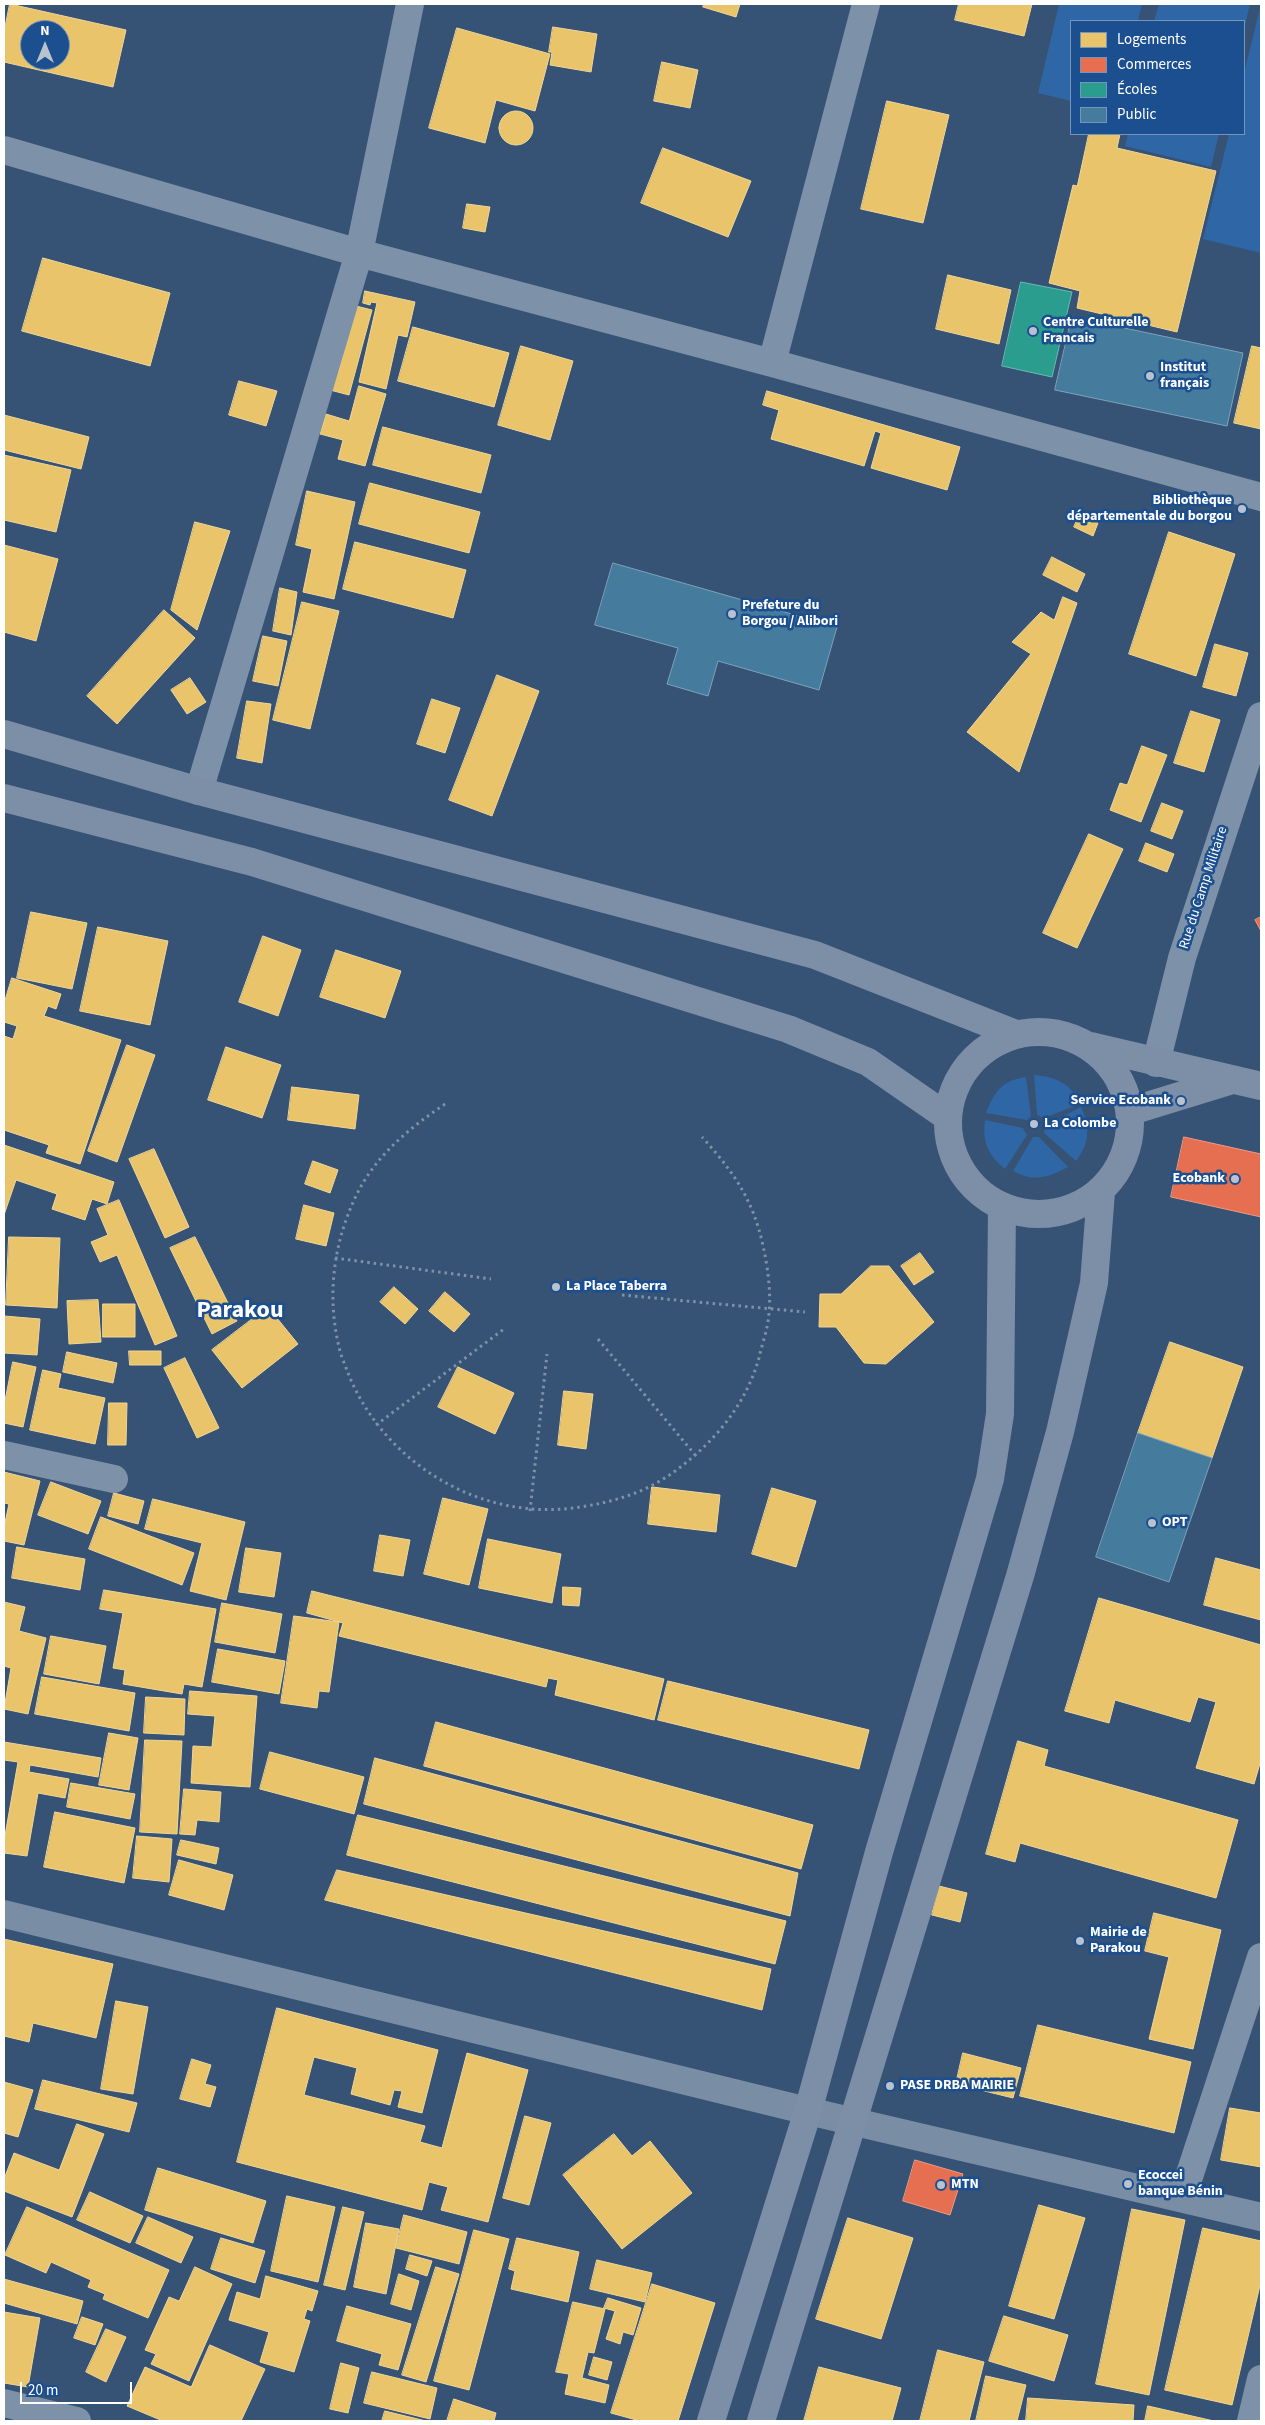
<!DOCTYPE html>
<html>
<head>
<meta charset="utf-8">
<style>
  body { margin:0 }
  #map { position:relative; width:1265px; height:2425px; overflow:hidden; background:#365274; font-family:"Source Sans 3",sans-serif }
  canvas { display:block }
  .frame { position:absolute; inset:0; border:5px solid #fff; pointer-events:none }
  .legend { position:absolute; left:1070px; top:20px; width:175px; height:115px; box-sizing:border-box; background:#1b4f8f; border:1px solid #7695bc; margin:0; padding:6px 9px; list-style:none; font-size:15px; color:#fff }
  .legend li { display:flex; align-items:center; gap:10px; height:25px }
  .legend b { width:25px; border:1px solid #7695bc }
  .north { position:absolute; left:20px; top:20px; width:50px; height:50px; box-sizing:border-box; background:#1b4f8f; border:1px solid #7695bc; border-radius:50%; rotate:0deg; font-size:14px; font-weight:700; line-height:20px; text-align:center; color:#fff }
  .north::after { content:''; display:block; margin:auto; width:18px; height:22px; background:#b9c2ce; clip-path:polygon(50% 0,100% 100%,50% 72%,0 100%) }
  .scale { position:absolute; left:20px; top:2382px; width:112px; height:22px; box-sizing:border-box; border:2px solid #fff; border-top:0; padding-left:6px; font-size:15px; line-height:18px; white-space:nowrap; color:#fff; -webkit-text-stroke:4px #1b4f8f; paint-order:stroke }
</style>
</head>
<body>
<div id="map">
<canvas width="1265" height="2425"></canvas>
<div class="frame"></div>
<ul class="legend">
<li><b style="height:14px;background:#e9c46a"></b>Logements</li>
<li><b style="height:14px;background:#e76f51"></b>Commerces</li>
<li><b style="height:14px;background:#2a9d8f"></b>Écoles</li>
<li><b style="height:14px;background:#457b9d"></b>Public</li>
</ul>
<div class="north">N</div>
<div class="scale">20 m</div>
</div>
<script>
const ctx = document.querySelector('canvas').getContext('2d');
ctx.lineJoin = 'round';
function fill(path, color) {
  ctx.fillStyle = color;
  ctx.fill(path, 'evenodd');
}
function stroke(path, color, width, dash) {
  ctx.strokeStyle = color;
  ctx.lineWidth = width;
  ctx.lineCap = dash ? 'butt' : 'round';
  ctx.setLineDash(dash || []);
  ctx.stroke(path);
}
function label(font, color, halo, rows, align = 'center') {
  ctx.font = font + ' "Source Sans 3",sans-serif';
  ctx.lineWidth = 5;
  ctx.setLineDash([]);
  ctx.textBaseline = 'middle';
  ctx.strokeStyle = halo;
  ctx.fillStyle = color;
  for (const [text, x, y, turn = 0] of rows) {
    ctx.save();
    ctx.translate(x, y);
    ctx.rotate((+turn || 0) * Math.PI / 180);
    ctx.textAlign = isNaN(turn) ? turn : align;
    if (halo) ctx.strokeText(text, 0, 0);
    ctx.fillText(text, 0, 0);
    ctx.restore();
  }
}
const green = new Path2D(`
  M1059,4H1142L1138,21H1071V101L1038,93Z
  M1159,4H1250L1244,30V21H1154Z
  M1261,4V253L1203,239L1229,134H1244V73Z
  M1128,134H1219L1211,167L1125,146Z
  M1034,1075C1057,1077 1070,1083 1080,1104L1044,1118L1037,1115Z
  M1026,1077L1031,1116L1027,1120L986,1113C995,1090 1002,1081 1026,1077Z
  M1081,1107C1090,1128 1090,1143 1076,1161L1044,1133L1045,1126Z
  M985,1120L1023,1128L1027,1135L1005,1169C988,1155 982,1142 985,1120Z
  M1033,1137H1039L1068,1167C1048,1178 1033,1182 1013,1171Z`);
const homes = new Path2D(`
  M10,4L126,30L113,87L4,62V32ZM30,30H60V60H30Z
  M704,4H740L736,17L703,7Z
  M959,4H1032L1024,36L955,20Z
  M553,27L597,34L591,72L550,65L552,52H549Z
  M457,28L550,54L535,111L496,100L485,143L429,128Z
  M662,62L698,70L690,108L654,101Z
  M887,101L949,115L923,223L861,209Z
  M499 128a17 17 0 1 1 34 0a17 17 0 1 1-34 0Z
  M1089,134H1120L1117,148L1216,171L1177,332L1077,308L1080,291L1049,283L1073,185L1077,186Z
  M663,148L751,181L728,237L641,203Z
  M467,204L490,207L485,232L463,228Z
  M43,258L170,293L150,366L22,331Z
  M948,275L1011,290L999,344L936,329Z
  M365,291L415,302L407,337L398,335L386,389L359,382L377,303L371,302L370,305L363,303Z
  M356,306L372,310L349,395L330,390L334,371L338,372Z
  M413,327L509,353L494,407L398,381Z
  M521,346L573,361L550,440L498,425Z
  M1252,346L1261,348V429L1234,423Z
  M239,381L277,391L266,426L229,415Z
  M359,386L386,394L365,466L338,459L343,440L320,434L326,414L349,421Z
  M767,391L960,447L947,490L871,468L881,433L875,431L864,466L771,439L779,410L763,405Z
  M4,415L89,437L81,469L4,450Z
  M383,427L491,455L481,493L373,465Z
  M4,455L71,470L56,532L4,520Z
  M370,483L480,512L469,553L359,524Z
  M307,491L355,502L334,599L303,592L312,549L296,545Z
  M1080,514L1098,523L1093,536L1074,527Z
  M195,522L230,531L197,630L171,610Z
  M1169,532L1235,554L1196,676L1129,654Z
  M355,542L466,570L453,618L343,589Z
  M4,545L58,559L36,641L4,632Z
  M1052,557L1085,574L1077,592L1043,575Z
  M280,588L297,592L291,635L273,631Z
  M1063,597L1077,603L1019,772L967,732L1031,654L1012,642L1041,612L1054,620Z
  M302,602L339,611L310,729L273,720Z
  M164,610L195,638L117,724L87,696Z
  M263,636L287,641L278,686L253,681Z
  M1215,644L1248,653L1236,696L1203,687Z
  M497,675L539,691L492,816L449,800Z
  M190,678L206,702L187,714L171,690Z
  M432,699L460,708L445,753L417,744Z
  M247,701L271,704L262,763L237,758Z
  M1191,711L1220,720L1204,772L1174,763Z
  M1142,746L1167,755L1141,822L1110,810L1120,783L1127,785Z
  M1162,803L1183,811L1172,839L1151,831Z
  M1089,834L1123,849L1077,948L1043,933Z
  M1146,843L1174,854L1167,872L1139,861Z
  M31,912L87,923L72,989L17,978Z
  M98,927L168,941L150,1025L80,1011Z
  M263,936L301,950L278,1016L239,1002Z
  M336,950L401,971L385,1018L320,997Z
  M12,978L61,994L56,1009L48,1006L44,1016L121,1040L80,1164L46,1153L49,1145L4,1130V1036L13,1039L17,1026L4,1022V1004Z
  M127,1045L155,1055L117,1162L88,1151Z
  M226,1047L281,1065L262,1118L208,1100Z
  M292,1087L359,1095L355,1129L288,1120Z
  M4,1145L114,1182L107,1204L92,1199L85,1220L52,1209L57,1194L16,1180L4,1215Z
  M154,1149L189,1227L165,1238L129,1159Z
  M313,1161L338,1170L330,1193L305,1184Z
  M119,1200L177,1336L155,1345L117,1255L100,1262L91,1242L108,1235L97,1209Z
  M304,1205L334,1213L326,1246L296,1239Z
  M9,1237L60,1238L57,1308L6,1305Z
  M195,1237L237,1321L212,1334L170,1248Z
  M920,1253L934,1272L914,1285L901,1266Z
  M871,1266H889L934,1322L886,1364L864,1363L836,1327H819L820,1294H841Z
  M394,1287L418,1309L405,1324L380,1302Z
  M445,1292L470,1314L454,1332L429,1311Z
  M98,1300L101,1342L69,1344L67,1301Z
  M103,1304H135V1337H103Z
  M268,1307L298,1344L242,1388L212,1350Z
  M4,1316L40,1319L37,1355L4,1353Z
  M1170,1342L1243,1367L1212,1458L1138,1433Z
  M129,1351H161V1365H130Z
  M67,1352L117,1363L113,1383L63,1372Z
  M185,1358L219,1428L197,1438L164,1368Z
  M13,1362L36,1367L23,1427L4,1423V1406Z
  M458,1367L514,1393L495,1434L438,1407Z
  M43,1370L61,1374L58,1388L105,1398L95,1444L30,1430Z
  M564,1391L593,1394L586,1449L558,1445Z
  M109,1403H127L126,1445H108Z
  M4,1472L40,1481L24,1545L4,1541V1527L9,1504L4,1503Z
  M51,1482L101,1501L88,1534L38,1515Z
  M652,1487L720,1495L716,1532L648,1524Z
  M772,1488L816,1501L796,1567L752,1554Z
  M114,1493L144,1501L138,1524L108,1516Z
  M443,1498L488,1509L469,1585L424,1574Z
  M153,1499L245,1522L226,1600L190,1591L202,1543L145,1529Z
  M101,1517L194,1553L182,1585L89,1549Z
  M380,1535L410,1540L403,1576L374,1571Z
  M488,1539L561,1554L552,1603L479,1588Z
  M17,1547L85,1559L80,1590L12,1578Z
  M246,1548L281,1553L274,1597L239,1592Z
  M1216,1558L1261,1570V1620L1204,1605Z
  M563,1587L581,1588L579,1606L563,1605Z
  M104,1590L216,1609L202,1687L184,1684L182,1694L123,1684L125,1670L113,1668L123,1613L100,1609Z
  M312,1591L664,1679L654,1720L555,1695L558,1680L548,1678L546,1687L339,1636L343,1623L307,1613Z
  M1099,1598L1261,1645V1760L1254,1784L1196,1768L1216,1702L1198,1697L1190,1722L1115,1700L1109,1723L1065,1711Z
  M4,1602L25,1607L19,1631L46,1638L28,1714L4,1709L11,1668L4,1666Z
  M222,1603L282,1614L275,1653L215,1642Z
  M294,1616L339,1622L329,1692L319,1691L317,1708L281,1703Z
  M51,1636L106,1646L99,1684L44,1674Z
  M218,1649L285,1661L279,1694L212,1682Z
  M42,1677L135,1693L129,1731L35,1714Z
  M668,1681L869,1730L859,1769L658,1720Z
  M190,1691L257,1696L250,1787L191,1783L193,1746L212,1747L215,1716L188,1714Z
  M146,1697L185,1699L184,1735L144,1733Z
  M436,1722L813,1825L801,1869L424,1766Z
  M109,1733L138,1738L129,1790L99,1785Z
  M145,1740L182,1741L177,1834L140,1832Z
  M1018,1741L1048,1750L1044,1766L1238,1820L1216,1898L1020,1843L1015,1862L986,1854Z
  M4,1742L101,1758L98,1777L30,1765L29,1772L69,1779L65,1798L38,1793L27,1856L4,1853V1841L18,1762L4,1760Z
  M270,1752L364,1777L354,1814L260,1789Z
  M375,1758L798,1873L790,1916L364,1804Z
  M71,1783L135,1794L130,1819L67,1807Z
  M184,1789L221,1792L219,1822L197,1820L195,1835L180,1834Z
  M55,1812L135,1828L124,1883L44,1867Z
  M358,1815L786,1921L775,1964L347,1855Z
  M137,1836L172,1839L169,1882L133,1878Z
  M181,1840L219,1848L216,1864L177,1855Z
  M179,1860L233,1875L224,1910L169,1895Z
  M337,1870L771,1969L762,2010L325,1900Z
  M939,1886L967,1893L960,1922L932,1915Z
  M1154,1913L1221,1930L1193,2049L1149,2039L1169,1957L1145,1951Z
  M4,1939L113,1964L96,2038L33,2023L29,2042L4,2036Z
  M116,2001L148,2007L133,2094L101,2089Z
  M277,2008L438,2050L422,2113L398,2107L402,2091L394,2090L390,2105L351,2094L357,2068L314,2057L304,2095L425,2126L420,2142L442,2148L467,2053L528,2070L488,2222L441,2210L448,2187L429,2182L422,2210L237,2162Z
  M1038,2025L1191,2062L1174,2133L1020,2096Z
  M963,2053L1021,2068L1013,2098L956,2084Z
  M192,2059L211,2065L205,2084L216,2087L210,2107L180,2099Z
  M43,2080L137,2103L129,2132L35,2109Z
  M4,2082L33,2090L18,2137L4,2133Z
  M1230,2108L1261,2113V2167L1221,2160Z
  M525,2116L551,2123L529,2205L503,2198Z
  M77,2124L104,2134L72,2217L4,2191V2179L14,2153L59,2170Z
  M614,2134L632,2156L650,2141L692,2193L622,2249L563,2175Z
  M158,2168L266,2201L253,2243L145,2210Z
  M90,2192L143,2216L130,2243L77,2220Z
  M287,2196L335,2207L318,2282L271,2271Z
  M1039,2205L1085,2218L1054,2319L1009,2306Z
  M27,2207L169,2270L148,2318L103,2299L105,2294L88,2287L91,2280L51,2262L46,2273L5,2255Z
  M343,2207L364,2212L345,2290L324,2285Z
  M1132,2209L1185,2220L1149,2395L1096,2384Z
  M404,2215L467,2232L459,2264L396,2248Z
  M148,2217L193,2237L181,2263L136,2243Z
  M848,2218L913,2238L881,2339L816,2319Z
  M366,2223L399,2229L386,2294L354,2287Z
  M1203,2228L1261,2241V2281L1232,2405L1165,2390Z
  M474,2230L509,2239L469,2390L434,2381Z
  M221,2238L265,2251L255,2283L211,2269Z
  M517,2238L579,2252L568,2302L511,2289L515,2271L509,2269Z
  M410,2255L432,2261L427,2276L406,2269Z
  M597,2260L652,2273L645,2302L590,2289Z
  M195,2267L232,2284L189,2381L151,2364L156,2354L145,2350L169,2297L179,2301Z
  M436,2267L459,2274L426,2382L402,2375Z
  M399,2274L419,2281L411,2310L391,2304Z
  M266,2276L318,2291L312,2311L307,2309L304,2319L310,2321L294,2372L260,2362L269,2332L229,2320L237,2292L260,2299Z
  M4,2279L83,2301L77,2324L4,2303Z
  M652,2284L715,2303L678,2421H640L611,2413Z
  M608,2298L641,2308L633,2335L623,2332L620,2344L606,2339L615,2311L604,2308Z
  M573,2302L605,2309L594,2353L588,2352L582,2378L609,2385L605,2403L565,2394L569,2374L556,2372Z
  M347,2306L411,2324L398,2370L379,2365L382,2354L337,2341Z
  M4,2312L40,2318L28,2387L4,2383Z
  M1004,2316L1068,2335L1054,2381L989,2361Z
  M82,2317L103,2324L95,2345L74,2338Z
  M106,2329L126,2337L106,2382L86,2372Z
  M210,2345L265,2369L241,2421H163L127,2406L145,2367L191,2387Z
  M938,2350L984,2362L969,2421H920Z
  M594,2357L612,2362L607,2380L589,2375Z
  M341,2363L359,2368L348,2413L330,2409Z
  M819,2367L901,2388L892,2421H804Z
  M372,2372L437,2388L430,2419L364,2403Z
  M986,2376L1026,2385L1017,2421H976Z
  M1028,2398L1134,2405L1133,2421H1026Z
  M454,2399L496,2413L494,2421H447Z
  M1148,2406L1214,2421H1145Z
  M385,2411L426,2421H382Z`);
const shops = new Path2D(`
  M1261,917V931L1255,920Z
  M1184,1137L1261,1154V1217L1171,1197Z
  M915,2160L963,2174L950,2215L903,2201Z`);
const schools = new Path2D(`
  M1021,282L1072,292L1052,377L1002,366Z`);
const public = new Path2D(`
  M1072,317L1243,353L1227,426L1055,390Z
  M613,563L837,627L819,690L718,661L708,696L667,684L678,648L595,625Z
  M1138,1433L1212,1458L1169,1582L1096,1557Z`);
const path = new Path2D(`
  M445,1104C408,1129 374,1157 355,1198C333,1245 327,1297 339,1347C341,1356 345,1365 348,1373C384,1464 483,1523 580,1507C614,1502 643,1493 671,1474C712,1445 745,1407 759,1358C761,1348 765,1337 767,1327C771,1307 770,1287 767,1267C758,1209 741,1180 702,1137
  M335,1258L491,1279
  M622,1295L805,1312
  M598,1339L696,1456
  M376,1425L504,1329
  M530,1511L547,1354`);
const street = new Path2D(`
  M4,150L359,253L772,363L1261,497
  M772,363L866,4
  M199,791L359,253L410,4
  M1156,1063L1182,958L1261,716
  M4,1455L114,1479
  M1182,2198L1261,1957
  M4,2403L77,2421
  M1251,2421L1261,2379`);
const secondary = new Path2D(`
  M4,1914L808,2111L1261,2217`);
const primary = new Path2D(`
  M4,734L199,791L815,955L1016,1034
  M4,798L252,862L788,1029L868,1062L946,1116
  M948 1123a91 91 0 1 1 182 0a91 91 0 1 1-182 0Z
  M1090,1046L1261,1086
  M1131,1111L1232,1080
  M711,2421L808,2111L879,1852L990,1479L1000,1414L1002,1208
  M761,2421L1020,1576L1060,1432L1094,1283L1101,1192`);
const markers = [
  [1033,331,5,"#b9c2ce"],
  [1150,376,5,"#b9c2ce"],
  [1242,509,5,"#b9c2ce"],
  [732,614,5,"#b9c2ce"],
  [1181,1101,5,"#b9c2ce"],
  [1034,1124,5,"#b9c2ce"],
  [1235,1179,5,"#b9c2ce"],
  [556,1287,5,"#b9c2ce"],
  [1152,1523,5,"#b9c2ce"],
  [1080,1941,5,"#b9c2ce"],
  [890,2086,5,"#b9c2ce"],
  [1128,2184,5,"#b9c2ce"],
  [941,2185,5,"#b9c2ce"]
];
const poiNames = [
  ["Centre Culturelle",1043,323],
  ["Francais",1043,339],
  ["Institut",1160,368],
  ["français",1160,384],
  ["Bibliothèque",1232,501,"right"],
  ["départementale du borgou",1232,517,"right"],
  ["Prefeture du",742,606],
  ["Borgou / Alibori",742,622],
  ["Service Ecobank",1171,1101,"right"],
  ["La Colombe",1044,1124],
  ["Ecobank",1225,1179,"right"],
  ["La Place Taberra",566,1287],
  ["OPT",1162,1523],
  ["Mairie de",1090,1933],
  ["Parakou",1090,1949],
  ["PASE DRBA MAIRIE",900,2086],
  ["Ecoccei",1138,2176],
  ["banque Bénin",1138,2192],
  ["MTN",951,2185]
];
const streetNames = [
  ["Rue du Camp Militaire",1204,888,-72]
];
const townNames = [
  ["Parakou",240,1312]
];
fill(green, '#2f66a5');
fill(homes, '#e9c46a');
stroke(homes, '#f0d697', 1);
fill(shops, '#e76f51');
stroke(shops, '#ee9a85', 1);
fill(schools, '#2a9d8f');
stroke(schools, '#6abab1', 1);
fill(public, '#457b9d');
stroke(public, '#7da3ba', 1);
stroke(path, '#7d92a8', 3, [2.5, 4]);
stroke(street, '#7d92a8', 28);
stroke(secondary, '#798da4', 28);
stroke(primary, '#7d8ea7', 28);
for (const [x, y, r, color] of markers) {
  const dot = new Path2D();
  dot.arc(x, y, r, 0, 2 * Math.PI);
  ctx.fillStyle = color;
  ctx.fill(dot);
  stroke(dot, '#1b4f8f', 2);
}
label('bold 14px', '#fff', '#1b4f8f', poiNames, 'left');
label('14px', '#fff', '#1b4f8f', streetNames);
label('bold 24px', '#fff', '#1b4f8f', townNames);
</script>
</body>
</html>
